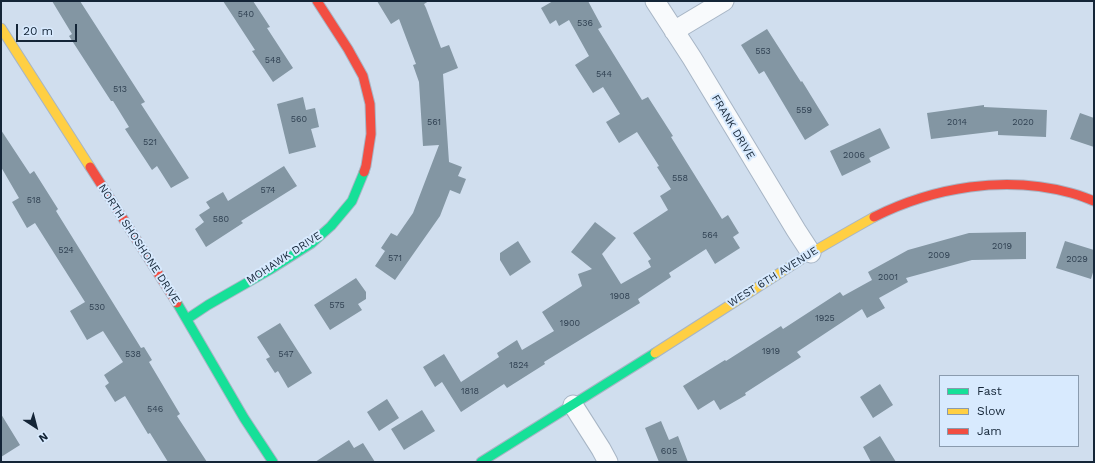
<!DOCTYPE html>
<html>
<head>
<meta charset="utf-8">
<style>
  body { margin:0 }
  #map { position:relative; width:1095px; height:463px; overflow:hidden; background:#d0deee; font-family:"Work Sans",sans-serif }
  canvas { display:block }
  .frame { position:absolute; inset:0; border:2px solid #142537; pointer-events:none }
  .legend { position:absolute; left:939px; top:375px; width:140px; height:72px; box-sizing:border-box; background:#d8eafe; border:1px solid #8a9bae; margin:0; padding:5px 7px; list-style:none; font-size:12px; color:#142537 }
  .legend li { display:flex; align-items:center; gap:8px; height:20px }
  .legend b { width:20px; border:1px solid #8a9bae }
  .north { position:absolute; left:16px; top:407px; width:40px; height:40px; -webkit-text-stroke:3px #d8eafe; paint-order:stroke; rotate:144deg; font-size:11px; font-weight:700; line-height:16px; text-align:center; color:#142537 }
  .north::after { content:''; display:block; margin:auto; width:14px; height:18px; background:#142537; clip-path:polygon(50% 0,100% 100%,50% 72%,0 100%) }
  .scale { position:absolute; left:16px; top:24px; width:61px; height:18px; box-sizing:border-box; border:2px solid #142537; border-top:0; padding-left:5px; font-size:12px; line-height:14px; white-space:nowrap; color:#142537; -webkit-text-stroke:3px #d8eafe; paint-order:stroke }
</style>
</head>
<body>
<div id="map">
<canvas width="1095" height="463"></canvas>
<div class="frame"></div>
<ul class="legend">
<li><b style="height:5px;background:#16e098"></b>Fast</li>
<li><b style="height:5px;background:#ffcf43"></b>Slow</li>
<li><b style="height:5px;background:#f24e42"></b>Jam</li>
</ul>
<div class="north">N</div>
<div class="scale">20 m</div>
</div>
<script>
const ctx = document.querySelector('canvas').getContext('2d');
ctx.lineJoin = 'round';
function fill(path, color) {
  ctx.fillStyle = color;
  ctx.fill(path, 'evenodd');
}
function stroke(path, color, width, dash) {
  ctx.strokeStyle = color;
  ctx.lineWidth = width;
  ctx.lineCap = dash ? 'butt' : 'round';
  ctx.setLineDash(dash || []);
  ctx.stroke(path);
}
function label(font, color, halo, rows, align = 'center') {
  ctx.font = font + ' "Work Sans",sans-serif';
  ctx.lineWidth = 4;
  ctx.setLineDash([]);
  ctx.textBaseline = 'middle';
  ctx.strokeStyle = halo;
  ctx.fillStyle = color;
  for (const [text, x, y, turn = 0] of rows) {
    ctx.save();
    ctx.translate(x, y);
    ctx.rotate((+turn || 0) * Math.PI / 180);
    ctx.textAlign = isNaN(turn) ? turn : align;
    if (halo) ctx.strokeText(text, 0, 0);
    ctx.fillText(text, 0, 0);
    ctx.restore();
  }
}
const building = new Path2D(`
  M52,1H80L145,102L141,104L189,178L171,188L157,166L152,170L125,129L129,127L113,101H111L69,36L72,34Z
  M223,1H253L270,27L267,28L293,68L273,82L252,51L255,50Z
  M377,1H429L424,4L426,8L441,48L449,45L458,68L443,74L449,162L462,167L458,176L466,179L460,194L450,190L440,216L395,280L375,266L385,251L381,248L391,233L397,236L413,213L439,145L423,146L419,82L413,65L416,64L399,19L391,24Z
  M553,1H588L602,27L598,29L642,100L648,97L673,136L671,137L722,219L728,215L739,233L733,237L740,248L715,264L706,249L669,273L671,277L638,299L640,303L544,362L545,364L507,388L504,384L461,412L442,382L435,387L423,367L444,354L461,382L499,357L497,353L517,340L522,350L554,331L542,312L582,286L578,274L592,269L571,252L595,222L616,238L602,254L621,284L651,267L648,261L651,259L633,233L668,210L660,196L671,189L657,167L659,166L637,132L619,143L606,122L620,114L603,87L593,93L575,65L589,56L569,20L559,26L556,20L550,24L541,8Z
  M767,29L801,82L802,81L829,125L805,140L764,71L759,74L741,45Z
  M303,97L306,110L315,108L319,127L311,129L316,147L289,154L277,104Z
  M984,105V107L1047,110L1046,137L998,135V131L931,139L927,113Z
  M1080,113L1094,118V147L1070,139Z
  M880,128L890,148L869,158L871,162L842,176L830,151Z
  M1,130L30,174L34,171L58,209L56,211L141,348L144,347L152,360L149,362L180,414L177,416L207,462H168L150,433L148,434L125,396L115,402L105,386L109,383L104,375L123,362L103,331L87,340L70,311L85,302L35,223L27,228L12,202L19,198L1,167Z
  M284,166L297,186L241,221L243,223L206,247L195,229L204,222L199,215L210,208L206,202L223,192L228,201Z
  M1026,232V259L972,260L906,278L908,282L879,298L885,308L867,318L862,309L797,352L801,357L745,393L746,395L720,410L714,400L698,410L683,386L725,360L726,361L781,326L783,329L840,292L843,296L872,280L868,272L908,250L969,233Z
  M518,241L531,262L510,276L500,260V253Z
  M1065,241L1094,250V269L1091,279L1056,268Z
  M356,278L366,292V299L358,304L362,310L330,330L314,305Z
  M280,323L312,373L288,388L278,371L275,373L266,359L270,357L257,337Z
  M880,384L893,405L873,418L860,397Z
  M387,399L399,418L379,431L367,412Z
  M422,410L435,431L404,450L391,429Z
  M1,414L20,445L1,457Z
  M661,421L669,440L678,436L688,462H659L645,428Z
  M880,436L896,462H871L863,447Z
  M349,440L354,448L363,443L375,462H315Z`);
const street = new Path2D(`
  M655,1L692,58L796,230L811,253
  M674,31L724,1
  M573,405L601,449L608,462`);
const fast = new Path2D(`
  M177,303L244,418L273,462
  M187,319L208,305L271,269L312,243L331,226L352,201L364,172
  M481,462L655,353`);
const slow = new Path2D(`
  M1,28L90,167
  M655,353L811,253L851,230L874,217`);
const jam = new Path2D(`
  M317,1L348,49L363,76L370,104L371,134L366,166L364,172
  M90,167L177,303
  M874,217C934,187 1005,175 1071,193C1079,195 1086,198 1094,201`);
const numberNames = [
  ["540",246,14],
  ["536",585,23],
  ["553",763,51],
  ["548",273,60],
  ["544",604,74],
  ["513",120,89],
  ["559",804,110],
  ["560",299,119],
  ["561",434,122],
  ["2014",957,122],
  ["2020",1023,122],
  ["521",150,142],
  ["2006",854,155],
  ["558",680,178],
  ["574",268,190],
  ["518",34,200],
  ["580",221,219],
  ["564",710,235],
  ["2019",1002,246],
  ["524",66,250],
  ["2009",939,255],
  ["571",395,258],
  ["2029",1077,259],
  ["2001",888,277],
  ["1908",620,296],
  ["575",337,305],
  ["530",97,307],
  ["1925",825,318],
  ["1900",570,323],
  ["1919",771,351],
  ["538",133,354],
  ["547",286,354],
  ["1824",519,365],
  ["1818",470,391],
  ["546",155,409],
  ["605",669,451]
];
const streetNames = [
  ["FRANK DRIVE",733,127,59],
  ["NORTH SHOSHONE DRIVE",139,244,57],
  ["MOHAWK DRIVE",284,258,-33],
  ["WEST 6TH AVENUE",773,277,-32]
];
fill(building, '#8396a3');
stroke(street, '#a7b5c5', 21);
stroke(fast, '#a7b5c5', 11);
stroke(slow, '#a7b5c5', 11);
stroke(jam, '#a7b5c5', 11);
stroke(street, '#f8fafc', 19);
stroke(fast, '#16e098', 9);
stroke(slow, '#ffcf43', 9);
stroke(jam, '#f24e42', 9);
label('9px', '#304152', null, numberNames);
label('11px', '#142537', '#d8eafe', streetNames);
</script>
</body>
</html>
